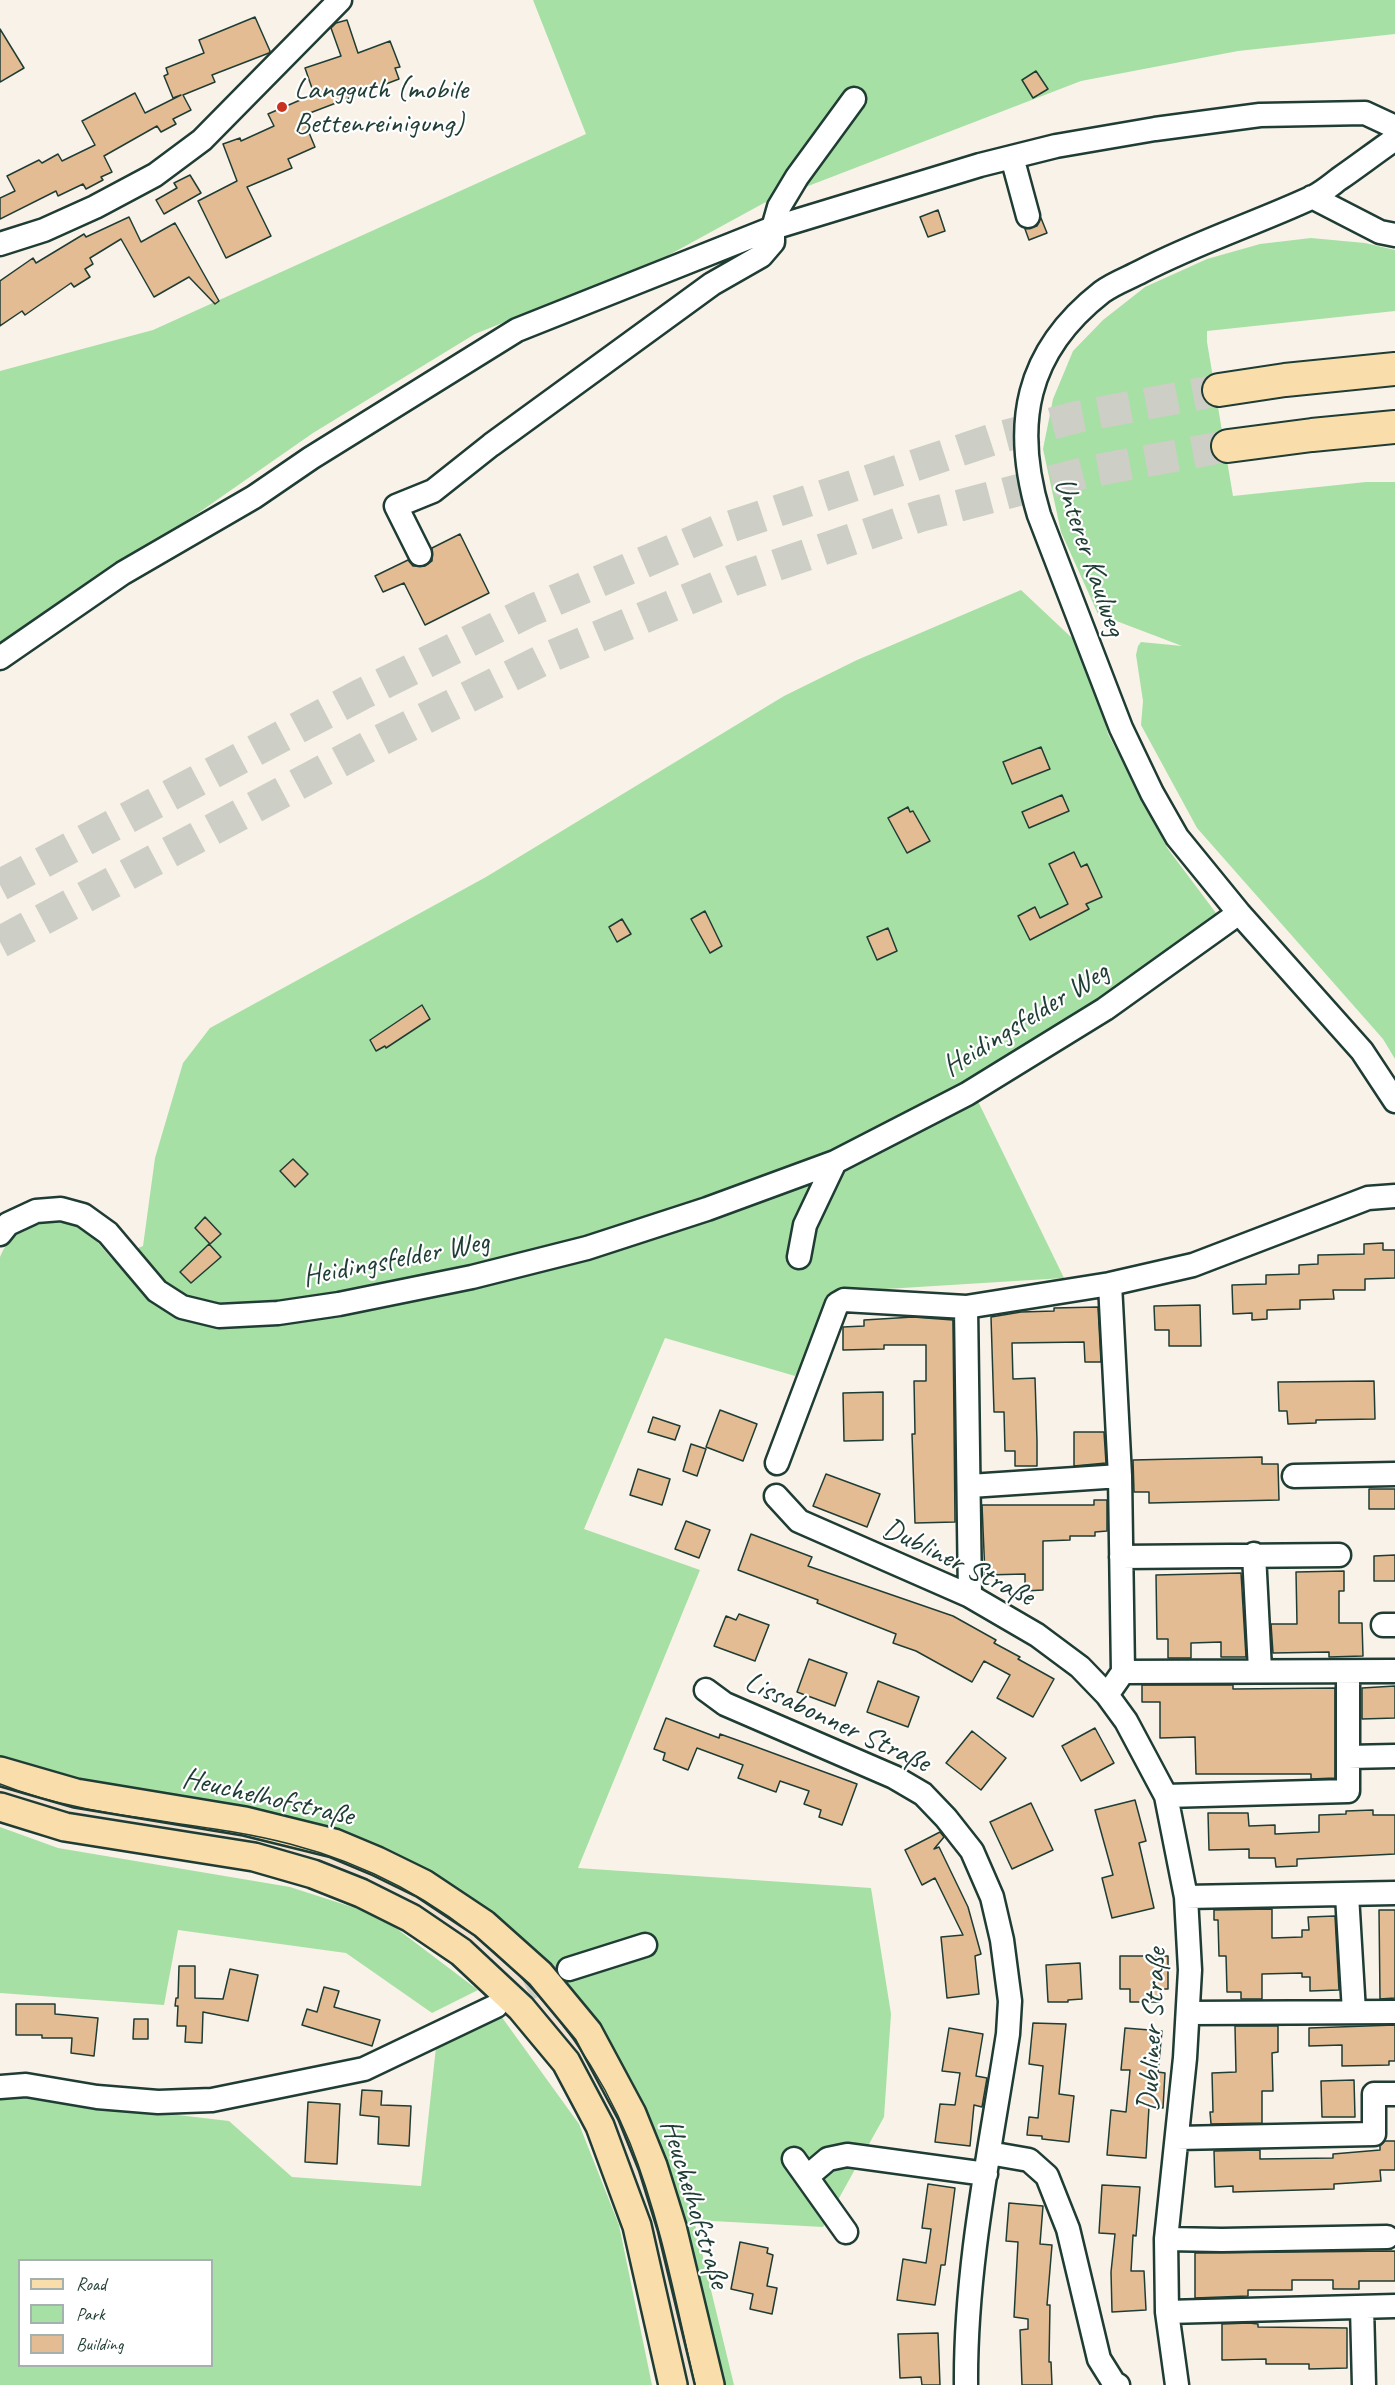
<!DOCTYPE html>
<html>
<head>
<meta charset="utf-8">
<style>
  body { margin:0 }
  #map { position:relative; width:1395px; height:2385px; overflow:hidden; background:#f9f2e9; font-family:Caveat,sans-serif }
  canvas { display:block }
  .legend { position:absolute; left:18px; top:2259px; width:195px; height:108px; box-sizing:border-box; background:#fff; border:2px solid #a5b1ae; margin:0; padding:8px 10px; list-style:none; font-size:18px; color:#1f3d34 }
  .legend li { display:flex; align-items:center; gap:12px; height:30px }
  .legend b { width:30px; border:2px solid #a5b1ae }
</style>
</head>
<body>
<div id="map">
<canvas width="1395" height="2385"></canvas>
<ul class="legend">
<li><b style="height:8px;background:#f9deab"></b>Road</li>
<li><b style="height:16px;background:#a7e0a4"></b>Park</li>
<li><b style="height:16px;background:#e3bc93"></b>Building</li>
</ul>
</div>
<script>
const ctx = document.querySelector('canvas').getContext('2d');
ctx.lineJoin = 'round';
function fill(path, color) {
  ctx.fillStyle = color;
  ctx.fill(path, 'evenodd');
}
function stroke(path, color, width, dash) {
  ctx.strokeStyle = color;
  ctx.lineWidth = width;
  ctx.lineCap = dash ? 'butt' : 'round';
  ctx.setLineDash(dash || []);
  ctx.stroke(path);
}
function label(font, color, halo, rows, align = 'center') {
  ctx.font = font + ' Caveat,sans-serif';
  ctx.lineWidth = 4.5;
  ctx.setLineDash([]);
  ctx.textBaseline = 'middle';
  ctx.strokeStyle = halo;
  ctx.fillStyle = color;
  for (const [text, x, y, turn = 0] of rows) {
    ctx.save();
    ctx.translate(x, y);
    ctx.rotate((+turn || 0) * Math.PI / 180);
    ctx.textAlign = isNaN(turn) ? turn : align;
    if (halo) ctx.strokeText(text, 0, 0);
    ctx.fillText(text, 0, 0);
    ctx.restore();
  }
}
const built = new Path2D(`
  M0,1779L289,1839L419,1891L522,1970L583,2045L639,2153L701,2385H682L609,2127L441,1927L131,1831L0,1798Z`);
const green = new Path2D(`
  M533,0H1395V34L1238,51L1081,81L764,203L667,256L475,334L313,433L0,651V371L153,330L586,134Z
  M1311,238L1365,243L1395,250V311L1207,331V342L1233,496L1366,482H1395V1059L1383,1039L1197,828L1141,725L1143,701L1136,655L1138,646L1141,642L1182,646L1098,614L1061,532L1043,449L1053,399L1073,351L1103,320L1145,287L1207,259L1260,244Z
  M1021,590L1089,654L1108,734L1168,849L1222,921L971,1087L1064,1278L837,1292L795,1376L665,1338L584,1529L700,1570L578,1868L871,1888L891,2014L884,2117L823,2227L694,2220L734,2385H719L602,2040L408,1864L74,1783L0,1759V1257C4,1247 11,1237 20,1230C29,1222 63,1218 75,1223C89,1230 102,1248 112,1259L143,1246L155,1158L183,1063L210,1028L486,877L784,696L857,660Z
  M0,1827L58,1848L290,1887L380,1916L478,1990L432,2013L346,1953L178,1930L164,2005L0,1993Z
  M501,2016L579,2124L619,2225L652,2385H0V2098L25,2097L229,2121L292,2177L421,2186L436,2047ZM20,2260H212V2366H20Z`);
const building = new Path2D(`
  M255,17L270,51L269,53L212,75L215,82L183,95L191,110L173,119L176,124L161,132L157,126L104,156L112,172L101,177L103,180L86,189L83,184L58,196L56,191L0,219V198L15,191L7,176L39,160L42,163L58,154L62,161L95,145L82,121L135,93L145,113L181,95L173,98L164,76L168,74L166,68L204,53L199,40Z
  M347,20L358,53L390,41L400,67L395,68L399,79L302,116L315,147L288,159L292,168L247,187L271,236L226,258L198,201L237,181L223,144L240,138L241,141L274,126L268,114L314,94L305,68L341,56L331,28L336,23Z
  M0,29L24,68L0,82Z
  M1036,71L1048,89L1033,98L1022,80Z
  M190,175L201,193L164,214L156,200L177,188L174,183Z
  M938,210L945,231L928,237L920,217Z
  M129,217L141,242L175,223L219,301L215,304L189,277L154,297L121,239L90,258L93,264L85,269L90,277L74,287L71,283L25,315L22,311L0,326V281L33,258L36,263L84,234L86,237Z
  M1041,218L1047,233L1029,240L1025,229L1037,226Z
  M460,534L489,593L425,625L404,583L383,592L375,576L408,560L413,566H425L432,561V548Z
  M1041,747L1050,769L1012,784L1003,762Z
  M1062,795L1069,811L1029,828L1022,812Z
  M908,807L910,812L913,811L930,841L907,853L888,818Z
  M1074,852L1081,867L1087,864L1102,897L1086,904L1089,909L1030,940L1018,916L1035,907L1040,918L1068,904L1049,864Z
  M705,911L722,946L710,953L691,919Z
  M622,919L631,934L617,942L609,927Z
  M888,928L897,951L877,960L867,937Z
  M422,1005L430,1019L386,1048L385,1046L376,1051L370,1040Z
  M293,1159L308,1174L295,1187L280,1171Z
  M205,1217L221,1234L210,1244L195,1228Z
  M1383,1243V1250H1395V1278L1365,1279V1290H1333L1334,1299L1300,1300V1309L1267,1310V1319L1252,1320V1313L1233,1314L1232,1285L1266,1284V1275L1299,1274V1265L1318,1264V1255L1364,1254V1244Z
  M209,1244L221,1257L191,1283L180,1272Z
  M1200,1305L1201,1346H1169V1330H1155L1154,1306Z
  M1098,1307L1101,1362H1085L1084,1342L1012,1343L1013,1379L1035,1378L1037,1441V1466H1015V1451H1005L1004,1412H994L991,1317L1021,1312L1054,1311V1308Z
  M913,1317L953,1320L955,1522L915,1523L912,1434H915L914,1381H926V1345H884V1349L843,1350V1327L864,1326V1320Z
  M1374,1381L1375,1419L1316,1420V1423L1288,1424L1287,1411H1279L1278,1382Z
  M883,1392V1440L844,1441L843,1393Z
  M720,1410L757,1424L743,1461L706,1447Z
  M653,1417L680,1426L675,1440L648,1432Z
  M1074,1432H1104L1106,1463L1074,1466Z
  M691,1444L706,1449L697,1476L683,1471Z
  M1262,1457V1464H1278L1279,1500L1149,1503V1492H1134L1133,1460Z
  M638,1469L670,1479L662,1505L630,1495Z
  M826,1474L880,1494L867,1527L813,1506Z
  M1369,1489H1395V1509H1369Z
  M1094,1500H1107V1531L1095,1532V1536H1070V1540L1043,1541V1590L1025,1591V1574L985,1575L982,1505H1094Z
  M686,1521L710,1530L699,1558L675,1549Z
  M751,1534L812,1557L808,1566L953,1616L996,1640L994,1643L1020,1657L1018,1659L1054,1679L1033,1717L997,1698L1010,1675L984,1661L972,1682L916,1651L893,1643L896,1634L817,1603L818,1600L738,1570Z
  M1395,1555V1581H1374V1556Z
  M1344,1571V1591H1339V1623H1362L1363,1656L1329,1657V1652L1273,1653L1271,1624H1297L1296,1572Z
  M1241,1573L1246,1657H1221V1642L1191,1643V1658H1168V1639H1157L1156,1575Z
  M739,1614L769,1625L755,1661L714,1646L726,1616L736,1620Z
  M809,1659L847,1673L835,1706L797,1692Z
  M878,1681L919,1697L908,1727L867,1712Z
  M1142,1685H1233V1689L1335,1688V1778L1311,1779V1774H1196L1195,1737L1160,1738V1702H1142Z
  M1395,1686V1718L1362,1719V1688Z
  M666,1718L719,1738L720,1734L751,1745L857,1784L842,1825L819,1817L821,1810L804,1804L809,1791L780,1781L776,1792L738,1778L743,1765L697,1748L688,1770L663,1760L665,1753L654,1749Z
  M1095,1728L1114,1763L1081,1781L1062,1746Z
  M972,1731L1006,1758L981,1790L946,1763Z
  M1135,1800L1146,1841L1139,1843L1154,1908L1112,1918L1102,1878L1113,1875L1095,1810Z
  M1031,1803L1053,1850L1012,1869L990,1822Z
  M1373,1810V1815H1395V1854L1297,1859V1866L1276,1867L1275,1858H1249V1849L1209,1850L1208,1813H1248L1249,1826L1275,1825V1834L1319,1832V1815L1346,1814V1811Z
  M940,1832L944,1837L934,1849L939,1847L968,1907L981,1954L975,1956L979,1994L947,1998L941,1937L963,1935L935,1878L922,1885L905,1850Z
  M1272,1909V1938L1302,1937V1930H1309L1308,1917L1335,1916L1339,1990L1310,1991V1977H1302V1973L1262,1974V1999H1241V1992H1227L1226,1956H1219L1218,1920H1214V1910Z
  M1379,1910H1395V1998L1380,1999Z
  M1120,1956H1168V1989H1159V2002H1130V1989H1120Z
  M1080,1963L1082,1999L1068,2000V2002H1048L1046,1965Z
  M179,1966H195V1998L223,1999L230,1969L258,1975L248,2021L203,2012L202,2043L185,2042L186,2026H177L178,2006H175L176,1998H178Z
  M324,1987L339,1991L334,2007L380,2020L372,2046L302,2025L307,2009L317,2012Z
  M16,2004H55V2014L98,2018L94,2056L71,2053L72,2038H42V2035H16Z
  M134,2019H148V2039H133Z
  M1033,2023L1066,2024L1059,2094L1074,2096L1069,2142L1042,2139V2136L1027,2135L1029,2117L1038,2118L1043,2066L1029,2064Z
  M1395,2025V2061H1389V2065L1342,2066V2045L1309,2046V2028Z
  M1235,2026H1278V2052L1272,2053L1273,2091H1262V2123L1211,2124L1210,2112H1213L1212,2073L1236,2072Z
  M949,2028L983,2034L976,2076L987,2078L982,2107L974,2105L970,2146L935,2142L940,2104L955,2105L960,2073L942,2071Z
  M1125,2028L1162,2031L1158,2072L1165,2073L1163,2108L1149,2107L1146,2158L1107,2155L1111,2110L1126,2112L1130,2070H1121Z
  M1354,2080L1355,2117H1322L1321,2081Z
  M362,2090L382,2091L381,2105L411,2106L409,2146L378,2144L379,2117L360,2115Z
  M308,2102L340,2104L337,2164L305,2162Z
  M1385,2141H1395V2170H1380L1381,2181L1334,2184V2189L1233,2192V2186L1215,2187L1214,2151L1260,2150V2159L1333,2158V2154L1380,2150V2146Z
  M928,2184L955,2188L945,2265H941L935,2305L897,2300L903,2259L926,2263L931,2229L922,2228Z
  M1102,2185L1140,2187L1136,2236L1133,2235L1131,2271H1144L1146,2310L1112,2312L1111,2272L1115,2234L1099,2233Z
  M1009,2203L1043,2206L1040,2244L1052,2245L1047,2305H1050L1049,2362H1051L1052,2385H1022L1020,2330L1028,2329V2319L1014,2317L1018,2242L1006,2241Z
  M740,2242L768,2248L767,2253L773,2255L767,2286L777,2288L772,2314L750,2309L753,2294L731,2289Z
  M1395,2251V2281H1359V2289H1333V2280H1292V2290H1248V2296L1195,2298V2253Z
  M1249,2323L1258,2324V2327L1347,2328V2368L1309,2369V2364H1266V2359L1222,2360V2324Z
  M938,2333L940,2385H922L921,2377L900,2378L898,2334Z`);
const minorTunnel = new Path2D(`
  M498,2005L559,1974`);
const highwayTunnel = new Path2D(`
  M0,885L362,694L532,610L717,531L997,438L1077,417L1219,390
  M0,942L381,740L549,657L736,579L920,516L1087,472L1228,446`);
const minor = new Path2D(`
  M1395,139C1376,152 1358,166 1339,179C1331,185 1323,192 1313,197C1257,223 1198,242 1142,271C1129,278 1114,283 1102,292C1025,352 1012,425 1039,515L1121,728L1152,793L1177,837L1239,913L1362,1051L1395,1101
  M1012,157L1028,216
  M1312,197L1380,232L1395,235
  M0,244L44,230L95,207L155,175L202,140L340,0
  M420,554L396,506L433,491L491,445L712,284L761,256L773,242V228L779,207L797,177L854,99
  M0,658L123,573L254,497L311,458L517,330L773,228L980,165L1056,146L1155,129L1260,115L1365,113L1395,127
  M0,1234L8,1224L36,1211L61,1209L83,1215L108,1233L157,1291L182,1307L219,1316L278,1313L339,1304L472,1277L587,1248L707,1209L835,1162L967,1094L1105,1009L1239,913
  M799,1257L805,1225L835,1162
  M966,1307L970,1596
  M777,1463L837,1304L844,1300L966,1307L1110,1284L1193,1265L1368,1198L1395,1196
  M1294,1476L1395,1474
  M970,1486L1120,1476
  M776,1496L799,1521L970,1596L1037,1635L1080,1667L1107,1695L1126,1721L1166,1796L1186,1897L1190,1970L1185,2058L1166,2239L1167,2312L1177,2385
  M1254,1554L1260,1670
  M1121,1557L1339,1555
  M1383,1625H1395
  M1123,1672L1395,1671
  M706,1690L725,1704L894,1777L923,1794L946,1818L972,1851L992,1897L1002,1940L1010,2001L1008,2034C990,2151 965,2267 966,2385
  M1107,1695L1123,1672L1120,1476L1110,1284
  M1348,1757L1395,1756
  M1166,1796L1348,1791V1672
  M1347,1895L1354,2012
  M1186,1897L1395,1893
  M569,1969L645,1945
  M1189,2013L1395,2012
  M0,2087L26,2085L97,2097L158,2102L212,2100L364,2069L496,2006
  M1177,2138L1374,2134V2094H1395
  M989,2153L1029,2160L1047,2176L1068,2229L1099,2359L1114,2383L1118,2385
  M794,2159L846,2232
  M808,2176L828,2159L847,2155L986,2174
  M1166,2239L1222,2240L1387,2237
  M1362,2307L1364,2385
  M1167,2312L1395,2306`);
const major = new Path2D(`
  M0,1771L76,1793L245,1821L334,1843L377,1861L424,1884L484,1924L540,1974L588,2032L632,2114L653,2166L672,2227L710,2385
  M0,1807L65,1827L254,1857L313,1874L361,1893L411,1918L461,1952L521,2008L566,2062L600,2126L637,2226L673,2385`);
const highway = new Path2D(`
  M1219,390L1285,380L1395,369
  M1228,446L1312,435L1395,427`);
const tram = new Path2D(`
  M0,1784C92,1821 194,1819 290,1844C444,1884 570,1995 630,2143C661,2221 676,2304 695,2385`);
const markers = [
  [282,107,6,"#c8321e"]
];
const poiNames = [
  ["Langguth (mobile",294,90],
  ["Bettenreinigung)",294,124]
];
const streetNames = [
  ["Unterer Kaulweg",1089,557,71],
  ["Heidingsfelder Weg",1026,1020,-32],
  ["Heidingsfelder Weg",396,1260,-11],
  ["Dubliner Straße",958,1563,26],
  ["Lissabonner Straße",837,1723,25],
  ["Heuchelhofstraße",268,1798,13],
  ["Dubliner Straße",1153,2030,-87],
  ["Heuchelhofstraße",694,2204,73]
];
fill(built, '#f2e2cf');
fill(green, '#a7e0a4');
fill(building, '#e3bc93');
stroke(building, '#1f3d34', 1.5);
stroke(minorTunnel, '#cdcec5', 22, [22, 11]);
stroke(highwayTunnel, '#cdcec5', 32, [32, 16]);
stroke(minor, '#1f3d34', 27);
stroke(major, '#1f3d34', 32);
stroke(highway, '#1f3d34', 36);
stroke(minor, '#fff', 22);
stroke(major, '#f9deab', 27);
stroke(highway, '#f9deab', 32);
stroke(tram, '#1f3d34', 1.5);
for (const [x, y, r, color] of markers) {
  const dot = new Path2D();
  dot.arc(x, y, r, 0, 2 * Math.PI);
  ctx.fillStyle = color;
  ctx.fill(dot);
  stroke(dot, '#fff', 2);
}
label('30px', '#1f3d34', '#fff', poiNames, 'left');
label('30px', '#1f3d34', '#fff', streetNames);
</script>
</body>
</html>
